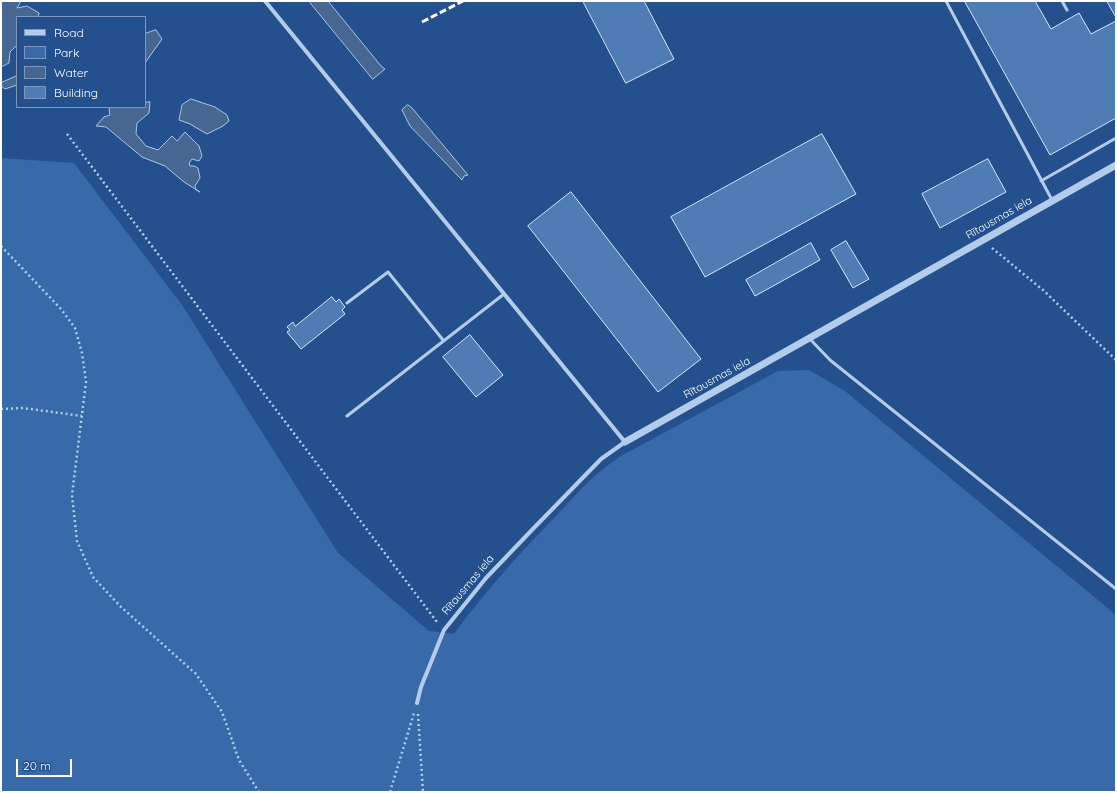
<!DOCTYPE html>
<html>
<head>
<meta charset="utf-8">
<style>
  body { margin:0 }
  #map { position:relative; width:1117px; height:793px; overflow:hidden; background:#24518e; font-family:Quicksand,sans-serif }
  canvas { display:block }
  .frame { position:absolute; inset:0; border:2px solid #fff; pointer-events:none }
  .legend { position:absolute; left:16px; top:16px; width:130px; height:92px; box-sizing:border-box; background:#24518e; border:1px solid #7c97bb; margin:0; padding:5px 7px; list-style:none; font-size:12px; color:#fff }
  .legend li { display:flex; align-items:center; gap:8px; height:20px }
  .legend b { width:20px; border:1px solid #7c97bb }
  .scale { position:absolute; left:16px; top:759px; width:56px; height:18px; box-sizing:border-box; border:2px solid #fff; border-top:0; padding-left:5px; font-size:12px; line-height:14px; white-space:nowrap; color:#fff; -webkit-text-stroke:3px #24518e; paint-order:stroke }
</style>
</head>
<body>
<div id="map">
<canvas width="1117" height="793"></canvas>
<div class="frame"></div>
<ul class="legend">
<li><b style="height:5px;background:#b3cceb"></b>Road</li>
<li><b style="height:11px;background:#386aaa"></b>Park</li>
<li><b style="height:11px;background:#476792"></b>Water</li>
<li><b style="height:11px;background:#507cb6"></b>Building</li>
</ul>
<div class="scale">20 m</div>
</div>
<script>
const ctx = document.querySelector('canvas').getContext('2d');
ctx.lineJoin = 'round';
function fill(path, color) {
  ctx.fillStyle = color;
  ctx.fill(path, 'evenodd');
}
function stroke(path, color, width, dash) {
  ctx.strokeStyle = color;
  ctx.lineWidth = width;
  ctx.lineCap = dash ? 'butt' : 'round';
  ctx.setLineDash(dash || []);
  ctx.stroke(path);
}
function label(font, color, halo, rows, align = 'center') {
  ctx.font = font + ' Quicksand,sans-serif';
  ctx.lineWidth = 3.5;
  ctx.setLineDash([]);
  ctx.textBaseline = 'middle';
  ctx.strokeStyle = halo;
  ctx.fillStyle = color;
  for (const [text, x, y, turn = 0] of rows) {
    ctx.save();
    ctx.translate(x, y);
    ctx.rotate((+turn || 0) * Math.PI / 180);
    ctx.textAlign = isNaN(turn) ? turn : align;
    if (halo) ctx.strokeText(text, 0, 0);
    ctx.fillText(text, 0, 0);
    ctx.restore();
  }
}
const green = new Path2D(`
  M1,158L74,163L182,305L338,553L429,631L454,634C485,591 521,552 558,514C578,492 596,472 621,456L778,371L809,370L845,391L1116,615V792H1Z`);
const water = new Path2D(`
  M1,1H21L17,8L27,6L39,13L38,17H17V45L10,52L9,63L1,67Z
  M309,1H328L381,66L385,69L373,79Z
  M156,30L162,39L145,63V34Z
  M17,76V85L5,89L1,86V83Z
  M191,99L215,107L227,115L229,121L223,126L207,134L190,124L179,120L182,105Z
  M150,102L149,113L137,123L136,134L146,146L158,150L172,136L177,141L185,132L199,146L202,156L199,161L192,159L189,163L190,166H194L198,168L200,178L195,186L196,190L200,192L184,182L165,166L142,157L106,127L96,126L104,117L110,115L109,109L111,107H145V103Z
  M408,105L412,108L468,175L464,176L462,180L410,126L402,110Z`);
const building = new Path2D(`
  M583,1H644L674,59L626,83Z
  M968,1H1035L1051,29L1079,13L1091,34L1116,21V118L1050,155L965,2Z
  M1107,1H1116V17Z
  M822,134L856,194L705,277L671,217Z
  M988,159L1006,192L940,228L922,194Z
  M571,192L701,359L658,392L528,226Z
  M846,241L869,279L853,288L831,250Z
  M811,243L820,260L755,296L746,280Z
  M332,297L336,302L339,299L345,307L342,310L345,314L301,349L287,332L290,330L287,327L293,322L295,326Z
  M470,335L503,375L476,397L443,357Z`);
const path = new Path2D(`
  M67,134L437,622
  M1,246L61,309L75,328L82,353L86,382L72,495L77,541L93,577L120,606L196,674L222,712L239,760L259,792
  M992,248L1043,290L1116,360
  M1,409L23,408L82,416
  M418,714L423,792
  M390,792L414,713`);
const service = new Path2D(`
  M946,1L1052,200
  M1062,1L1067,10
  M1041,181L1116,138
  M347,303L388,272L443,340
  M810,339L830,360L1116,589
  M347,416L504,294`);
const minor = new Path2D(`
  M265,1L625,442L601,459L529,533L486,578L444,630L421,687L417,703`);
const tertiary = new Path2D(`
  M625,442L1116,165`);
const rail = new Path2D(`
  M422,22L463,1`);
const streetNames = [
  ["Rītausmas iela",999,218,-30],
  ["Rītausmas iela",717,378,-29],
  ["Rītausmas iela",468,585,-50]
];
fill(green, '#386aaa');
fill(water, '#476792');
stroke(water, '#a7c6ec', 1);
fill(building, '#507cb6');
stroke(building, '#d8e6f8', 1);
stroke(path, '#b3cceb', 2.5, [2, 3]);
stroke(service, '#b3cceb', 3);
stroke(minor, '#b3cceb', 4);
stroke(tertiary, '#b3cceb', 7);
stroke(rail, '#fff', 3, [7, 3]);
label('11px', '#fff', '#24518e', streetNames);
</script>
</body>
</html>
